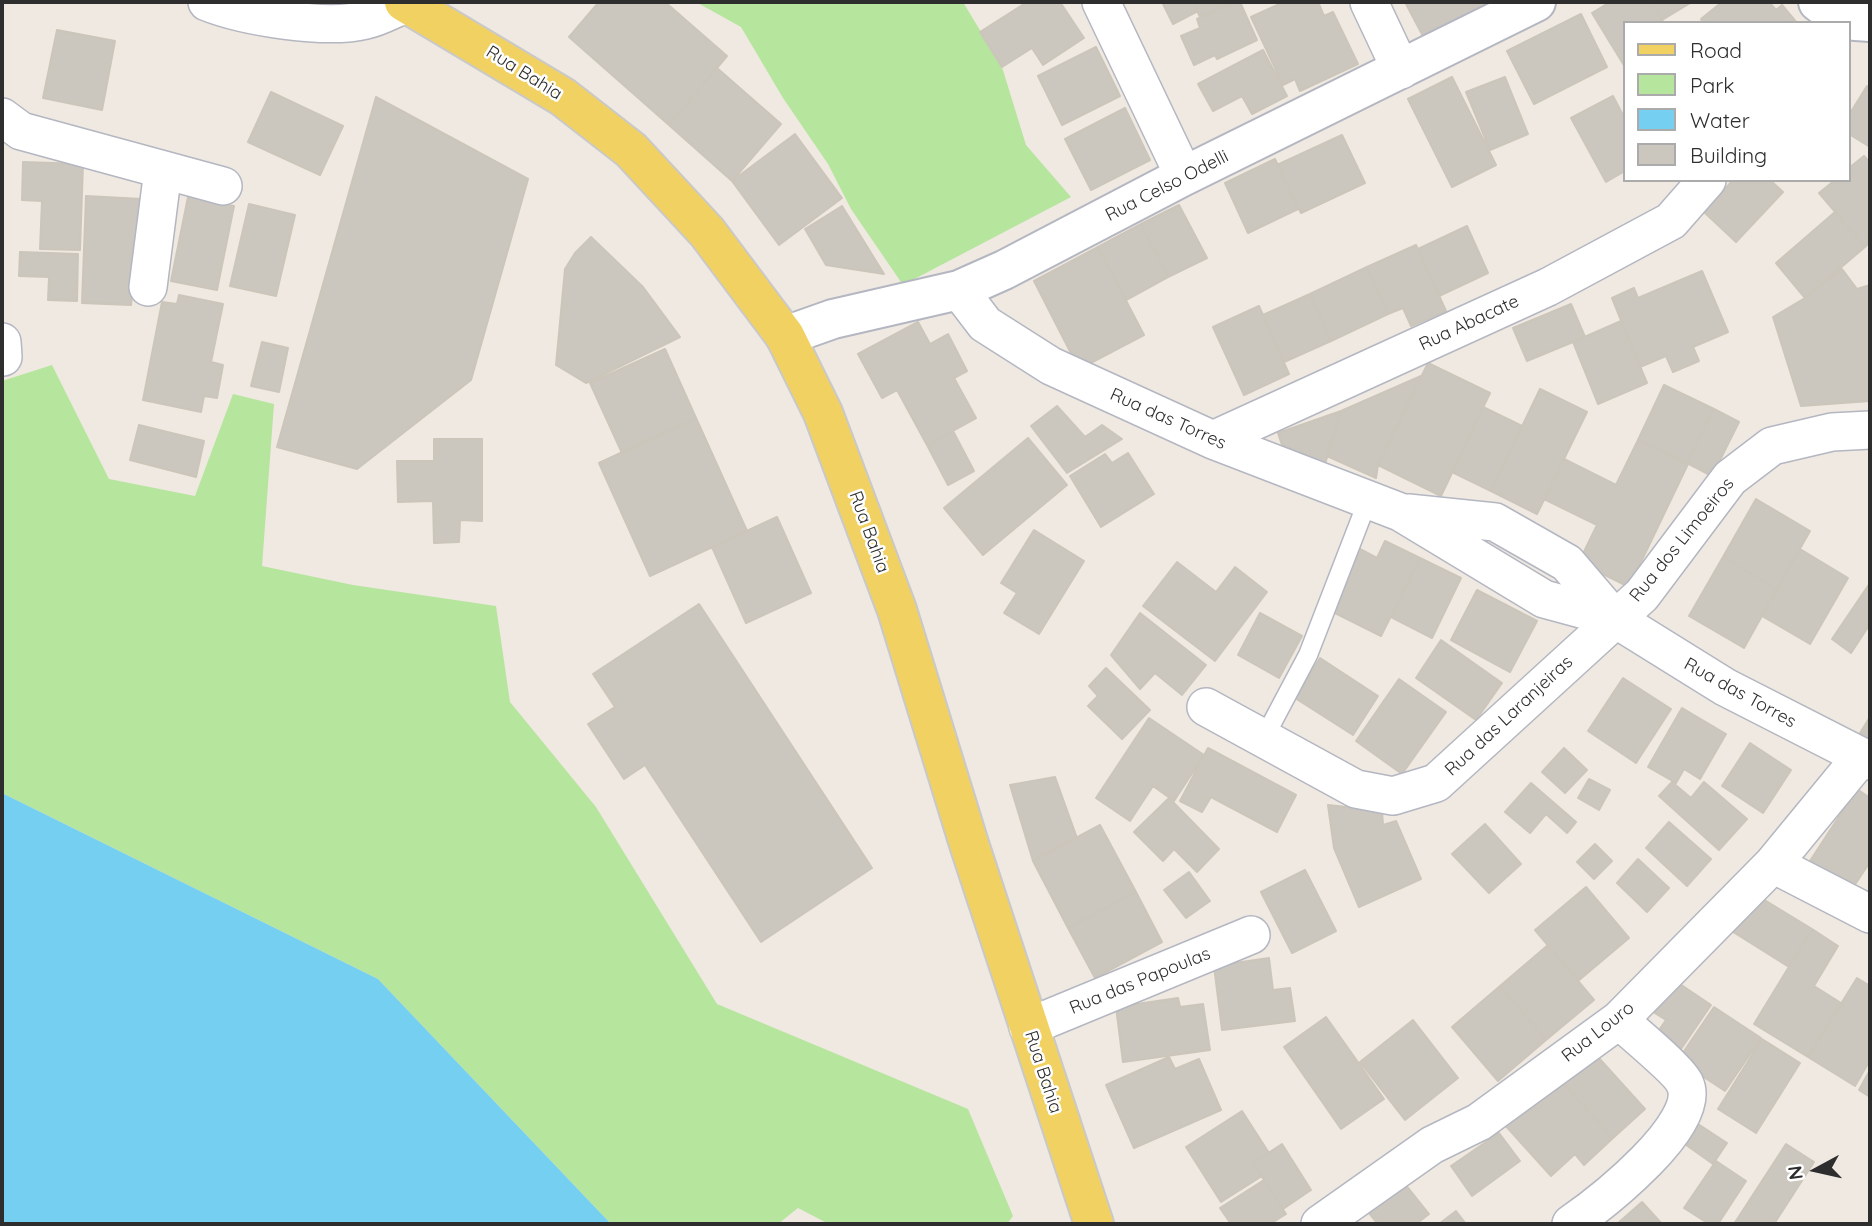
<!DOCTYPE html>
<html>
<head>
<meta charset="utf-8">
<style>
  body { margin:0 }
  #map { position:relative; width:1872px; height:1226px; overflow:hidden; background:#efe9e1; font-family:Quicksand,sans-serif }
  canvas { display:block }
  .frame { position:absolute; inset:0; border:4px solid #2e2e2e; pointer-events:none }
  .legend { position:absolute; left:1623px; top:21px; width:228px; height:161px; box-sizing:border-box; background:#fff; border:2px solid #ababab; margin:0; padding:9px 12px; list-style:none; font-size:21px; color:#2e2e2e }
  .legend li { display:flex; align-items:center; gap:14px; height:35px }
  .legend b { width:35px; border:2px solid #ababab }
  .north { position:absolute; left:1781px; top:1135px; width:70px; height:70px; -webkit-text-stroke:5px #fff; paint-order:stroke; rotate:262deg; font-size:19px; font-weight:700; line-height:28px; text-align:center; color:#2e2e2e }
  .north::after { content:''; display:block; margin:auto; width:24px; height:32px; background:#2e2e2e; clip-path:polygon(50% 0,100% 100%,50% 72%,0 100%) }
</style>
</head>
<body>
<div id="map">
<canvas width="1872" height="1226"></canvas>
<div class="frame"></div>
<ul class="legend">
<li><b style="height:9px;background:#f2d163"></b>Road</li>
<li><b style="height:19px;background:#b6e59e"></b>Park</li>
<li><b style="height:19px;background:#75cff0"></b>Water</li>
<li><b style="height:19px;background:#cbc7bf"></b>Building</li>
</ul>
<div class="north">N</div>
</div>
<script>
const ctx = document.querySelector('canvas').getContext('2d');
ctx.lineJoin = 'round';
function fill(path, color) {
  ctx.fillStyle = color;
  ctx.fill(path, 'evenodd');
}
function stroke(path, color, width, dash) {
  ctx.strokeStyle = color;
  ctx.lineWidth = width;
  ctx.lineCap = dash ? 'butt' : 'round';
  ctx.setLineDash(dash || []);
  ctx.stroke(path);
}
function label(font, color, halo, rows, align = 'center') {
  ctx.font = font + ' Quicksand,sans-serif';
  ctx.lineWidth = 5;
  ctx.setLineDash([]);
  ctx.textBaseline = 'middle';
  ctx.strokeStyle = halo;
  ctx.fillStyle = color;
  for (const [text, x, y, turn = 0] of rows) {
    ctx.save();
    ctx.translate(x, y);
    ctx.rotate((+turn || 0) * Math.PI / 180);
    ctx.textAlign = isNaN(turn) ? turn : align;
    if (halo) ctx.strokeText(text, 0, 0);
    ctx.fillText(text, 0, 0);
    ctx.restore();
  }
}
const green = new Path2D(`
  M696,2H963L1002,67L1026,145L1071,197L903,285L851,209L828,164L783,98L741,27Z
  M52,365L109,479L195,496L233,394L274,404L262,566L353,585L496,606L510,702L596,807L717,1004L968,1109L1013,1216L1007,1224H829L798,1208L778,1224H611L378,979L2,793V381Z`);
const water = new Path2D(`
  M2,793L378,979L611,1224H2Z`);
const building = new Path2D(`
  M599,2H665L727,56L669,125L569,37Z
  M1027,2H1060L1084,38L1043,65L1032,48L1002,67L980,32Z
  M1162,2H1193L1198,11L1173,24Z
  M1193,2H1235L1200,17Z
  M1235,2H1240L1257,40L1217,59L1215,55L1194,65L1181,36L1200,28L1197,19Z
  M1284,2H1318L1324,16L1333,12L1358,64L1300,91L1295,79L1283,85L1251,17Z
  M1405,2H1495L1424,38Z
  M1610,2H1651L1664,23H1625V67L1592,13Z
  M1651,2H1692L1662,20Z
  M1722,2H1769L1776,10L1782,5L1797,23H1703L1701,19Z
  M1581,14L1607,67L1534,104L1507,51Z
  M57,30L115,41L102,110L43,98Z
  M1096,47L1120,96L1062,125L1038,76Z
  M1263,50L1287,96L1252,114L1242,96L1213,111L1198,84Z
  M717,68L781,124L732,181L669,125Z
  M1452,77L1496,165L1452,187L1408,99Z
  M1505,77L1528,134L1490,150L1466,92Z
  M1867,86L1870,88V147L1849,134V115Z
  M271,92L343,126L320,175L248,142Z
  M1613,96L1625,119V171L1606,182L1571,118Z
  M376,97L528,179L471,380L357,469L277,447Z
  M1125,108L1150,160L1091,190L1065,139Z
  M795,134L842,198L779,245L732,181Z
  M1342,135L1365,183L1301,213L1277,165Z
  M1864,156L1870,163V241L1865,247L1819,193L1835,180H1849V168Z
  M1275,159L1298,209L1248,233L1225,183Z
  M23,162L83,164L80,250L40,249L42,201L22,200Z
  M1733,180H1770L1783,192L1736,242L1704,212Z
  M86,196L142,199L131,305L82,303Z
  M188,197L234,206L217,290L171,281Z
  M249,204L295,215L276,296L230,286Z
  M1179,205L1207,258L1168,277L1141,224Z
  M842,206L884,274L826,265L805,229Z
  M1835,212L1865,247L1805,298L1776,263Z
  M1141,224L1168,277L1126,300L1098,247Z
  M1467,226L1488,273L1439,296L1418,249Z
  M591,237L643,287L680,337L586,383L556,365L565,269L575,253Z
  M1416,245L1446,311L1411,326L1403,308L1388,314L1367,267Z
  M1098,247L1144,335L1079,369L1034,281Z
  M20,252L78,254L77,301L48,300L49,277L19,276Z
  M1367,267L1388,314L1331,341L1310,294Z
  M1842,269L1857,289L1870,285V401L1801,406L1773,317L1805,298Z
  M1702,271L1728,332L1693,347L1699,361L1673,372L1666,356L1640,367L1612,298L1634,288L1638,298Z
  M1310,294L1331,341L1284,362L1263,315Z
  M179,295L223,304L211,362L223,365L217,398L204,396L201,412L143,400L162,302L177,304Z
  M1571,304L1585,337L1527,361L1513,328Z
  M1259,306L1289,374L1244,395L1213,327Z
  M1621,321L1647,383L1598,404L1573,342Z
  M918,322L930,344L948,334L967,371L954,378L976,418L927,445L897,390L882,398L858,354Z
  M262,342L288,348L279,392L251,386Z
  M665,349L696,418L622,453L590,383Z
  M1428,363L1490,393L1441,496L1378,465Z
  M1421,376L1378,465L1376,478L1327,456L1341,411Z
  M1664,385L1714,409L1687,463L1638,440Z
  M1540,389L1587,412L1537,514L1491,491Z
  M1057,406L1085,437L1102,425L1122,439L1067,473L1031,426Z
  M1483,407L1522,426L1491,491L1452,472Z
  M1714,409L1739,422L1712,476L1687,463Z
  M1341,411L1325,464L1282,445L1278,433Z
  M696,418L747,531L650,576L599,463Z
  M139,425L204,441L196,477L130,460Z
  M953,431L974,471L948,485L927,445Z
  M1028,438L1067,485L983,555L944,508Z
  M434,439H482V521L460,520L459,542L434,543L433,501L398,502L397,461H434Z
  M1638,440L1688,464L1629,587L1579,562L1597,525L1544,499L1564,459L1616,485Z
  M1128,453L1154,494L1101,527L1070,476L1105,454L1112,463Z
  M1756,499L1810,531L1777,589L1723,557Z
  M777,517L811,593L746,623L712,547Z
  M1034,530L1084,561L1039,634L1004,613L1017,593L1001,583Z
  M1385,541L1420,558L1381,636L1329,610L1358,548L1377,558Z
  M1800,549L1848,578L1810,644L1762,616Z
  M1723,557L1777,589L1744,648L1689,616Z
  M1420,558L1461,578L1432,638L1391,617Z
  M1177,562L1216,592L1235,567L1267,592L1215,661L1143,606Z
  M1870,583V624L1851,653L1832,639Z
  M1477,590L1537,621L1510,672L1451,640Z
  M699,604L872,868L761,942L645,765L624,779L588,724L615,707L593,674Z
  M1140,613L1206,665L1182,695L1155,673L1140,689L1111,655Z
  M1260,613L1302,636L1279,678L1238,655Z
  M1441,640L1502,683L1476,720L1416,678Z
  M1320,658L1378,696L1353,735L1295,698Z
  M1106,668L1150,710L1122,739L1088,706L1098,696L1089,686Z
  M1623,678L1671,709L1636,763L1588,731Z
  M1399,679L1446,712L1402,774L1356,741Z
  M1682,708L1726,734L1700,779L1684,769L1676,783L1648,767Z
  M1870,717V740L1860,733Z
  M1149,718L1204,755L1174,801L1153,786L1130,821L1096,798Z
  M1750,743L1791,770L1763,813L1722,786Z
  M1208,748L1296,795L1277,832L1211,797L1202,812L1180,801Z
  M1564,748L1587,770L1565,793L1542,772Z
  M1055,777L1077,838L1033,861L1010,785Z
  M1589,779L1610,790L1599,810L1578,798Z
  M1672,782L1691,798L1704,782L1747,819L1719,850L1659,796Z
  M1531,783L1576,822L1567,833L1546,814L1530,833L1505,812Z
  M1857,789L1870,798V862L1850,892L1808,864Z
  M1169,798L1219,849L1197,872L1174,849L1163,861L1134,832Z
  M1328,805L1382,811L1383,825L1396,821L1421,879L1359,907L1334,848Z
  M1669,822L1711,859L1687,886L1646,848Z
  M1485,824L1521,864L1489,893L1452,854Z
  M1100,825L1136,892L1068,928L1033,861Z
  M1595,844L1612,861L1594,879L1577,862Z
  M1638,859L1669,888L1647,912L1617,883Z
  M1305,870L1336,931L1292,953L1261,892Z
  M1189,872L1210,901L1186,918L1164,890Z
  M1586,887L1629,938L1578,981L1535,930Z
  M1136,892L1162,942L1095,978L1068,928Z
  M1753,893L1812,929L1789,967L1730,930Z
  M1812,929L1838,946L1814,986L1841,1003L1808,1057L1754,1024Z
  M1548,945L1594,1000L1546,1040L1500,986Z
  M1269,958L1273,990L1290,988L1295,1021L1222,1030L1214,966Z
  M1671,978L1711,1005L1681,1049L1657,1033L1666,1020L1650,1010Z
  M1857,978L1870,986V1060L1855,1086L1808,1057Z
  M1500,986L1546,1040L1498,1081L1452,1027Z
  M1178,998L1180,1007L1203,1004L1210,1050L1123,1062L1116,1007Z
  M1714,1007L1761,1038L1725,1091L1678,1060Z
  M1326,1017L1384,1099L1341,1129L1284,1047Z
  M1413,1020L1458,1078L1405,1120L1360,1062Z
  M1762,1039L1800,1063L1756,1133L1718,1109Z
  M1588,1046L1645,1109L1613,1138L1556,1076Z
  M1169,1057L1175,1069L1199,1059L1221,1110L1134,1148L1106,1085Z
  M1870,1070V1097L1859,1090Z
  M1556,1076L1613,1138L1584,1165L1575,1154L1551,1176L1504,1124Z
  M1242,1111L1269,1153L1253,1163L1262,1176L1221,1202L1186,1147Z
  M1695,1122L1727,1143L1713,1164L1682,1142Z
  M1499,1133L1520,1161L1472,1196L1451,1166Z
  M1282,1144L1311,1190L1283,1209L1253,1163Z
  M1786,1144L1814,1162L1774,1224H1734Z
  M1716,1161L1746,1181L1718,1224H1709L1684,1208Z
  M1401,1179L1429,1214L1416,1224H1378L1365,1208Z
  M1264,1180L1286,1214L1270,1224H1231L1220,1208Z
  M1642,1202L1662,1224H1617Z
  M1456,1211L1466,1224H1439Z`);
const lane = new Path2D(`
  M1264,738L1308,655L1368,500`);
const street = new Path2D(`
  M207,2C245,17 326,30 366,20C380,17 393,9 406,4
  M1101,2L1184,176
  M1369,2L1401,70
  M2,117L21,131L223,186
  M148,287L163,170
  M959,290L985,324L1051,366L1213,440L1400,512L1544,599L1614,618L1725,687L1870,761
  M2,342L3,357
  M1213,440L1548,287L1671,221L1707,180
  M1408,513L1495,522L1567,563L1614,618
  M1206,707L1356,789L1393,796L1436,783L1642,595L1730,478L1772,446L1832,432L1870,430
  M1773,864L1870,914
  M1028,1027L1251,935
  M1320,1224L1432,1145L1479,1122L1619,1020L1773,864L1861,757
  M1571,1224C1601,1203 1703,1124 1685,1084C1680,1071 1632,1032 1619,1020`);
const secondary = new Path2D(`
  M1818,2L1842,20L1870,22
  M785,336L833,319L959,290L1004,270L1184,176L1536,2`);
const primary = new Path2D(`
  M404,2L563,97L631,150L707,232L785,336L823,413L897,610L969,844L1094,1224`);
const streetNames = [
  ["Rua Bahia",524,73,32],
  ["Rua Celso Odelli",1167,186,-27],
  ["Rua Abacate",1469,323,-25],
  ["Rua das Torres",1168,419,24],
  ["Rua Bahia",869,532,70],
  ["Rua dos Limoeiros",1682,540,-51],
  ["Rua das Torres",1740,693,29],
  ["Rua das Laranjeiras",1509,716,-43],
  ["Rua das Papoulas",1140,981,-22],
  ["Rua Louro",1598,1032,-38],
  ["Rua Bahia",1043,1072,72]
];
fill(green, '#b6e59e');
fill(water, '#75cff0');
fill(building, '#cbc7bf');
stroke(building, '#cbc5ba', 2);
stroke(lane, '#b4b7c1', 21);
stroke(street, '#b4b7c1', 40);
stroke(secondary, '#b4b7c1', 42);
stroke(primary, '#c9c9c9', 42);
stroke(lane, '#fff', 18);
stroke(street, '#fff', 37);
stroke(secondary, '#fff', 38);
stroke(primary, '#f2d163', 38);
label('18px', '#2e2e2e', '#fff', streetNames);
</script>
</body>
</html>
